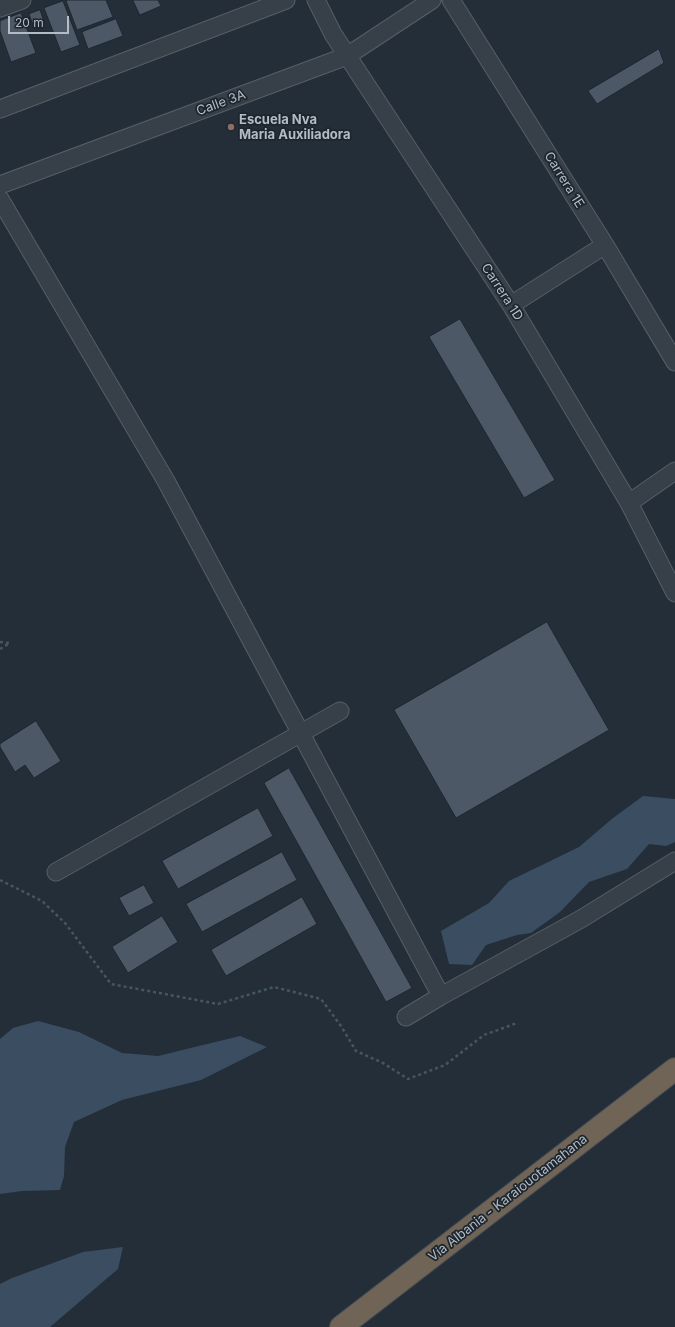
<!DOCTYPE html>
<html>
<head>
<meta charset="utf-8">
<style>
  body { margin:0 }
  #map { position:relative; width:675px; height:1327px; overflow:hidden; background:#242e39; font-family:Inter,sans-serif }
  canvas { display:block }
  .scale { position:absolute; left:8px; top:16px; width:61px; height:18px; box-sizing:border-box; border:2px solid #b3bbc5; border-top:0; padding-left:5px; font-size:12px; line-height:14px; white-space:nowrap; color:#b3bbc5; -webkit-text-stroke:3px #1d252e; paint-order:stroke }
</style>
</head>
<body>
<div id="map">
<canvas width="675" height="1327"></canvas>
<div class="scale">20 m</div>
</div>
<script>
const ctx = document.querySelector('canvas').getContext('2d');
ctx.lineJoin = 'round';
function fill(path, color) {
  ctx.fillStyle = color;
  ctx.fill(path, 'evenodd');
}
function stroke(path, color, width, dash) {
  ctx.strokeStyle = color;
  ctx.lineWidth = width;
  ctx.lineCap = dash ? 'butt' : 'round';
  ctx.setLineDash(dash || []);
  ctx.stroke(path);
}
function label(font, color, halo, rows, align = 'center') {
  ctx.font = font + ' Inter,sans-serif';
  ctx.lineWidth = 3.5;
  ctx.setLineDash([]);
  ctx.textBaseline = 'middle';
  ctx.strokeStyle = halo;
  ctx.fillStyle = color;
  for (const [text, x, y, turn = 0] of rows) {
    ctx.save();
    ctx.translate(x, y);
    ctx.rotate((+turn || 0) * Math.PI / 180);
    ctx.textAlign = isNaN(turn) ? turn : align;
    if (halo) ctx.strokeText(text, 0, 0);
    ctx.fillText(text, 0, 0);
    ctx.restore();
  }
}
const water = new Path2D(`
  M643,796L675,799V842L666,846L649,844L627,869L589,882L560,912L531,933L517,935L486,945L472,965L449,964L441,931L489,903L509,881L579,847L613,818Z
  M38,1021L79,1032L122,1053L158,1056L240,1036L267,1047L201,1080L122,1100L74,1122L65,1147L64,1176L60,1190L22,1191L0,1194V1039L13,1028Z
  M123,1247L118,1269L50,1327H0V1284L12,1278L83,1252Z`);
const building = new Path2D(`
  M68,0H106L113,17L77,30L66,1Z
  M133,0H158L161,6L140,15Z
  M63,1L80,45L61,52L44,8Z
  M40,10L45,24L34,28L29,14Z
  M21,13L36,53L11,62L0,31V21Z
  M116,19L123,36L88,49L82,32Z
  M659,49L664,63L597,104L588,91Z
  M460,319L555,480L524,498L429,337Z
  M547,622L609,730L456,818L394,710Z
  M36,721L61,761L34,778L25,765L15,772L0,747V744Z
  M289,768L412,988L386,1002L264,783Z
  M258,808L273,836L178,889L162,861Z
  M282,852L297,880L202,932L186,904Z
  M144,885L154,903L129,916L119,898Z
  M302,897L317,924L226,976L211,950Z
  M162,916L178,942L128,973L112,947Z`);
const path = new Path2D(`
  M0,642L9,643
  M0,649L10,643
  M0,880L42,901L65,923L111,984L218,1004L274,987L321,999L341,1026L356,1051L383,1063L408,1079L445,1065L484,1035L517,1023`);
const street = new Path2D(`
  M316,0L333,34L511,305L629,503L675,593
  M451,0L605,245L675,362
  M0,8L22,0
  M0,109L286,0
  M0,185L347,56L432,0
  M0,199L166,481L441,996
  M511,305L605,245
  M629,503L675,471
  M56,872L340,711
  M406,1017L441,996L581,919L675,861`);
const highway = new Path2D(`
  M341,1327L675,1069`);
const markers = [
  [231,127,4,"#8d6e63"]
];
const streetNames = [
  ["Calle 3A",221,103,-20],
  ["Carrera 1E",564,180,58],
  ["Carrera 1D",502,292,57],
  ["Vía Albania - Karaiouotamahana",508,1198,-38]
];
const poiNames = [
  ["Escuela Nva",239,120],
  ["Maria Auxiliadora",239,135]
];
fill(water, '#3a4d61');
fill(building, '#4c5865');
stroke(building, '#1f2730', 1);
stroke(street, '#565e67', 19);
stroke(highway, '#434b54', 24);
stroke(path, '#455859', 2.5, [3, 3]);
stroke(street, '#374049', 17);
stroke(highway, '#6f6455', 22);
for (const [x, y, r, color] of markers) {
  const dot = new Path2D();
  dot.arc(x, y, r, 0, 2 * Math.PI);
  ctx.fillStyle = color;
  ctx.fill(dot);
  stroke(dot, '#1d252e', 1.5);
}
label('13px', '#b3bbc5', '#1d252e', streetNames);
label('bold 13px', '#b3bbc5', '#1d252e', poiNames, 'left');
</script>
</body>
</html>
